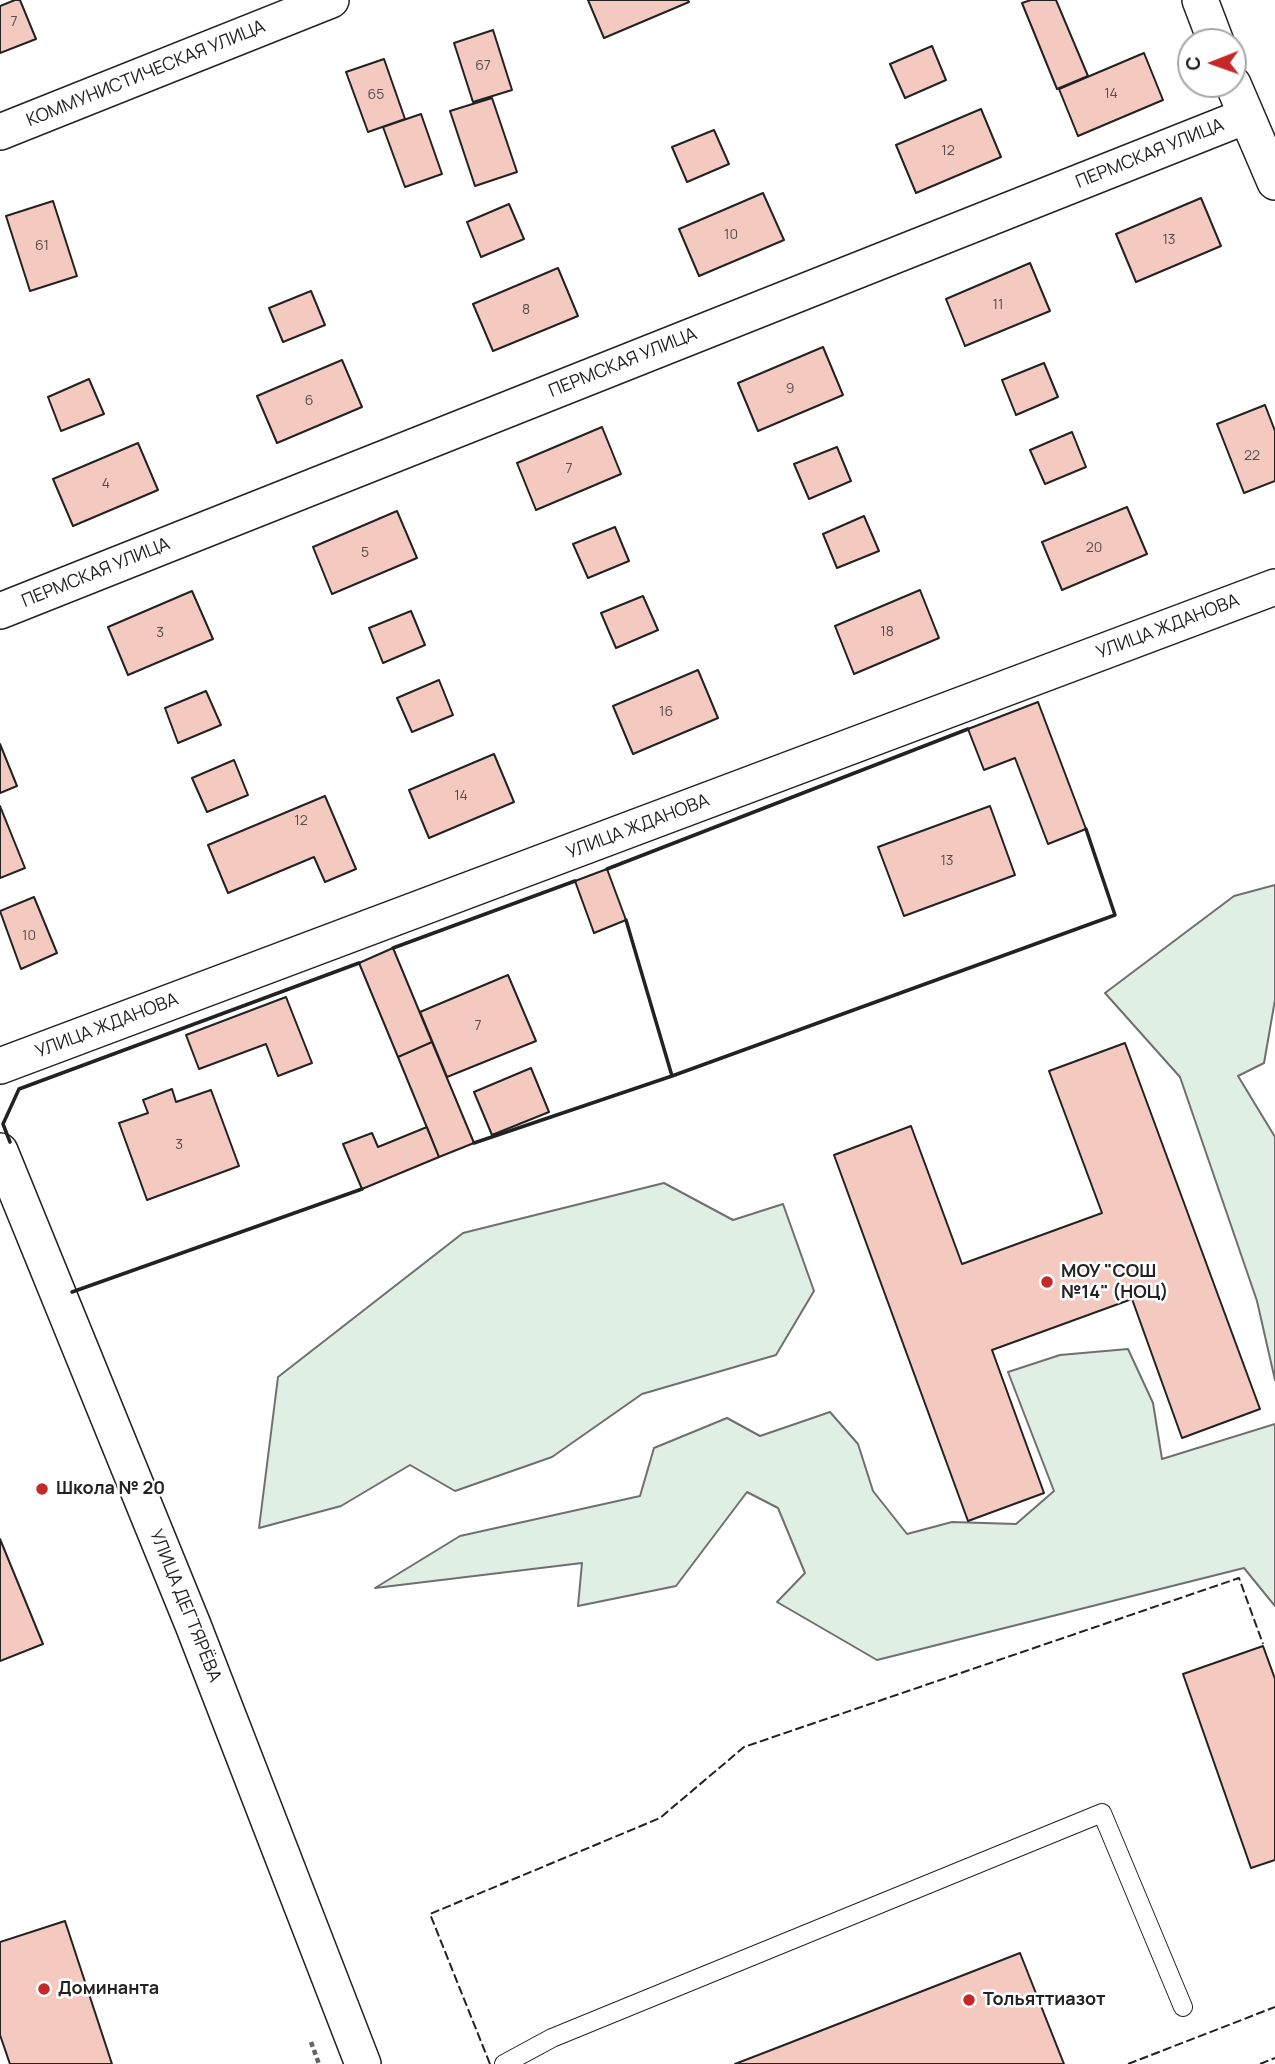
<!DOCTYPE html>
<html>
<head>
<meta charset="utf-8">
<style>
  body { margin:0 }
  #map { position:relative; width:1275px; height:2064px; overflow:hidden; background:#fff; font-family:Manrope,sans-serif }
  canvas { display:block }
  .north { position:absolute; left:1177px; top:28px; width:70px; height:70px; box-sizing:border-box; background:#fff; border:2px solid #a7a7a7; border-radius:50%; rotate:269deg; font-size:19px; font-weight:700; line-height:28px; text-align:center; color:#222 }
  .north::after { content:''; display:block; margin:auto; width:24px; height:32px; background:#c62828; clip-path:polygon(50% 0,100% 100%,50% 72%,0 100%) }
</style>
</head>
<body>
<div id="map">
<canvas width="1275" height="2064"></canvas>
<div class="north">С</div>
</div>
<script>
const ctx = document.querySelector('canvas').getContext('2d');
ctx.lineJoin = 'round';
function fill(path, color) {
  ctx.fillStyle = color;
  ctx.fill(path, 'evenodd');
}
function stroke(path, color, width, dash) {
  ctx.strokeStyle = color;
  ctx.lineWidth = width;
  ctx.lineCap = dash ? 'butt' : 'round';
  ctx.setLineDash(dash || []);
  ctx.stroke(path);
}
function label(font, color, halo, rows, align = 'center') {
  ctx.font = font + ' Manrope,sans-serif';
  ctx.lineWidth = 5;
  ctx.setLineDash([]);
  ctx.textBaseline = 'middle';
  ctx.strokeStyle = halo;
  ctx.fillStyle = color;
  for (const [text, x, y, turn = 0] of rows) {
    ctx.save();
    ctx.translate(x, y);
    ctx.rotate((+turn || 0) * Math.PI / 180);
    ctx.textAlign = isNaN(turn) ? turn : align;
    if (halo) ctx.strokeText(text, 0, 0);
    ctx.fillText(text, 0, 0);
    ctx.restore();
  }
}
const green = new Path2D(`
  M1275,885V1000L1264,1063L1238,1076L1275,1137V1380L1257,1301L1180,1077L1105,993L1234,896Z
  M664,1183L733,1220L783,1204L814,1291L776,1355L642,1394L552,1457L455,1491L410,1465L341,1506L259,1528L278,1377L463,1233Z
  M1128,1349L1153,1403L1162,1459L1275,1424V1606L1244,1568L877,1660L777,1602L805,1573L778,1508L747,1492L676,1586L578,1606L582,1563L375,1588L460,1536L640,1496L654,1448L727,1418L760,1436L830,1412L858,1444L873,1491L907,1534L952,1522L1016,1524L1054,1491L1008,1372L1060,1355Z`);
const building = new Path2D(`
  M15,0H20L36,39L0,53V6Z
  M588,0H688L689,2L604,38Z
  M1031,0H1056L1088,76L1057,89L1022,3Z
  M493,30L512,90L473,102L454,43Z
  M932,46L946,80L905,98L890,64Z
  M1144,53L1163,100L1078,136L1059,89Z
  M384,59L405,119L368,132L346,72Z
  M492,98L517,172L475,186L450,111Z
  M981,109L1001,157L916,193L896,145Z
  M421,114L442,174L405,187L383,127Z
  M714,130L729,164L687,182L672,147Z
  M763,193L784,240L699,276L679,229Z
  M1201,198L1221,246L1136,282L1116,234Z
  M53,201L77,276L30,291L6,216Z
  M509,204L524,239L481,257L467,222Z
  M1030,263L1050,311L965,346L946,299Z
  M558,268L578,316L493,351L473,304Z
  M311,291L325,325L283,342L269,308Z
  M823,347L843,395L758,431L738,383Z
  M342,360L362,407L277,443L257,396Z
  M1044,363L1058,397L1016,415L1002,380Z
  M89,379L104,414L61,431L48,397Z
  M1265,405L1275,431V481L1244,493L1217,424Z
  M602,427L621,474L536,510L517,463Z
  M1072,432L1086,467L1045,484L1030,450Z
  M138,443L158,490L73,526L53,479Z
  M837,447L851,481L809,499L794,464Z
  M1127,507L1147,554L1062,590L1042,542Z
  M397,511L417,558L332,594L313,547Z
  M864,516L879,551L837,568L823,534Z
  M615,527L629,561L588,578L573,544Z
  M920,590L939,638L854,674L835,626Z
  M192,591L213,639L128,675L108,627Z
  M643,596L658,630L616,648L601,613Z
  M411,611L425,645L383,663L369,628Z
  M698,670L718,718L633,754L613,706Z
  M439,680L453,715L412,732L397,698Z
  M206,691L221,725L178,743L165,708Z
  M1038,702L1086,829L1048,844L1015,758L984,770L968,729Z
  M0,744L17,786L0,793Z
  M494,754L514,802L429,838L409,790Z
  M234,760L248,795L207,812L192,778Z
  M325,796L356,869L325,882L314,857L228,893L208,845Z
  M0,806L25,868L0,878Z
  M990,806L1015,875L904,916L878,847Z
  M607,869L626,920L594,933L575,881Z
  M34,897L57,953L21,969L0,911Z
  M393,948L432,1042L398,1057L359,963Z
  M508,975L536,1041L447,1077L420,1012Z
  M286,997L312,1063L278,1076L266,1044L199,1069L186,1035Z
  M432,1042L474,1143L439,1157L398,1057Z
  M1125,1043L1260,1409L1182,1438L1132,1299L992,1350L1044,1493L968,1521L834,1155L911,1126L962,1264L1102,1213L1049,1071Z
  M531,1068L549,1112L492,1135L474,1092Z
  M172,1089L176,1102L211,1090L239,1166L147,1200L119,1123L148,1113L143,1100Z
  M427,1127L439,1157L362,1189L343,1144L372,1133L378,1147Z
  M0,1539L43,1644L0,1661Z
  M1263,1646L1275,1679V1860L1251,1868L1183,1674Z
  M65,1921L112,2064H10L0,2035V1942Z
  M1020,1953L1064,2064H735L779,2047Z`);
const path = new Path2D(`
  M311,2042L319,2064`);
const lane = new Path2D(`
  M504,2064L552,2038L1102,1813L1183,2007`);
const street = new Path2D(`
  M1200,0L1216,42
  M1233,84L1275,182
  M0,132L331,0
  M0,611L1246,116
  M0,1066L1275,587
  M0,1151L193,1625L363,2064`);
const fence = new Path2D(`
  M490,2064L430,1914L660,1818L744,1747L1239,1578L1263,1644
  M1128,2064L1275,2007
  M1260,2064L1275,2058`);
const wall = new Path2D(`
  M607,869L968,729
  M626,920L672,1076
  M393,948L575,881
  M10,1142L3,1124L19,1089L359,963
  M474,1143L672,1076L1115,915L1086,829
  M72,1292L362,1189`);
const markers = [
  [1047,1282,7,"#c62828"],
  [42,1489,7,"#c62828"],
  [44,1989,7,"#c62828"],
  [969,2000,7,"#c62828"]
];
const numberNames = [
  ["7",14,22],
  ["67",483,66],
  ["14",1111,94],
  ["65",376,95],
  ["12",948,151],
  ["10",731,235],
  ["13",1169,240],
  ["61",42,246],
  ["11",998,305],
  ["8",526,310],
  ["9",790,389],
  ["6",309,401],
  ["22",1252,456],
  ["7",569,469],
  ["4",106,484],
  ["20",1094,548],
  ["5",365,553],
  ["18",887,632],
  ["3",160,633],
  ["16",666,712],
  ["14",461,796],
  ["12",301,821],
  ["13",947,861],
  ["10",29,936],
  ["7",478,1026],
  ["3",179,1145]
];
const streetNames = [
  ["КОММУНИСТИЧЕСКАЯ УЛИЦА",146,74,-22],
  ["ПЕРМСКАЯ УЛИЦА",1150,154,-22],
  ["ПЕРМСКАЯ УЛИЦА",623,363,-22],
  ["ПЕРМСКАЯ УЛИЦА",96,573,-22],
  ["УЛИЦА ЖДАНОВА",1168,627,-21],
  ["УЛИЦА ЖДАНОВА",638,827,-21],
  ["УЛИЦА ЖДАНОВА",107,1026,-21],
  ["УЛИЦА ДЕГТЯРЁВА",185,1606,68]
];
const poiNames = [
  ["МОУ \"СОШ",1061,1272],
  ["№14\" (НОЦ)",1061,1293],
  ["Школа № 20",56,1489],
  ["Доминанта",58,1989],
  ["Тольяттиазот",983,2000]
];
fill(green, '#e0efe3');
stroke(green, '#6f6f6f', 2);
fill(building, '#f3c9c0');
stroke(building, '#222', 2);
stroke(lane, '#222', 20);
stroke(street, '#222', 38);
stroke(path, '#646464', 4.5, [5, 3.5]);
stroke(lane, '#fff', 18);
stroke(street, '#fff', 35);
stroke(fence, '#222', 2, [9, 3.5]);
stroke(wall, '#222', 3.5);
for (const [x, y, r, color] of markers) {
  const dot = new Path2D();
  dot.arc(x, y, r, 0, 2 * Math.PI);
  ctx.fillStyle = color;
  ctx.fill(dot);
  stroke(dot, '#fff', 2.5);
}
label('14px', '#564c4a', null, numberNames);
label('18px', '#222', '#fff', streetNames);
label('bold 18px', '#222', '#fff', poiNames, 'left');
</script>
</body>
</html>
